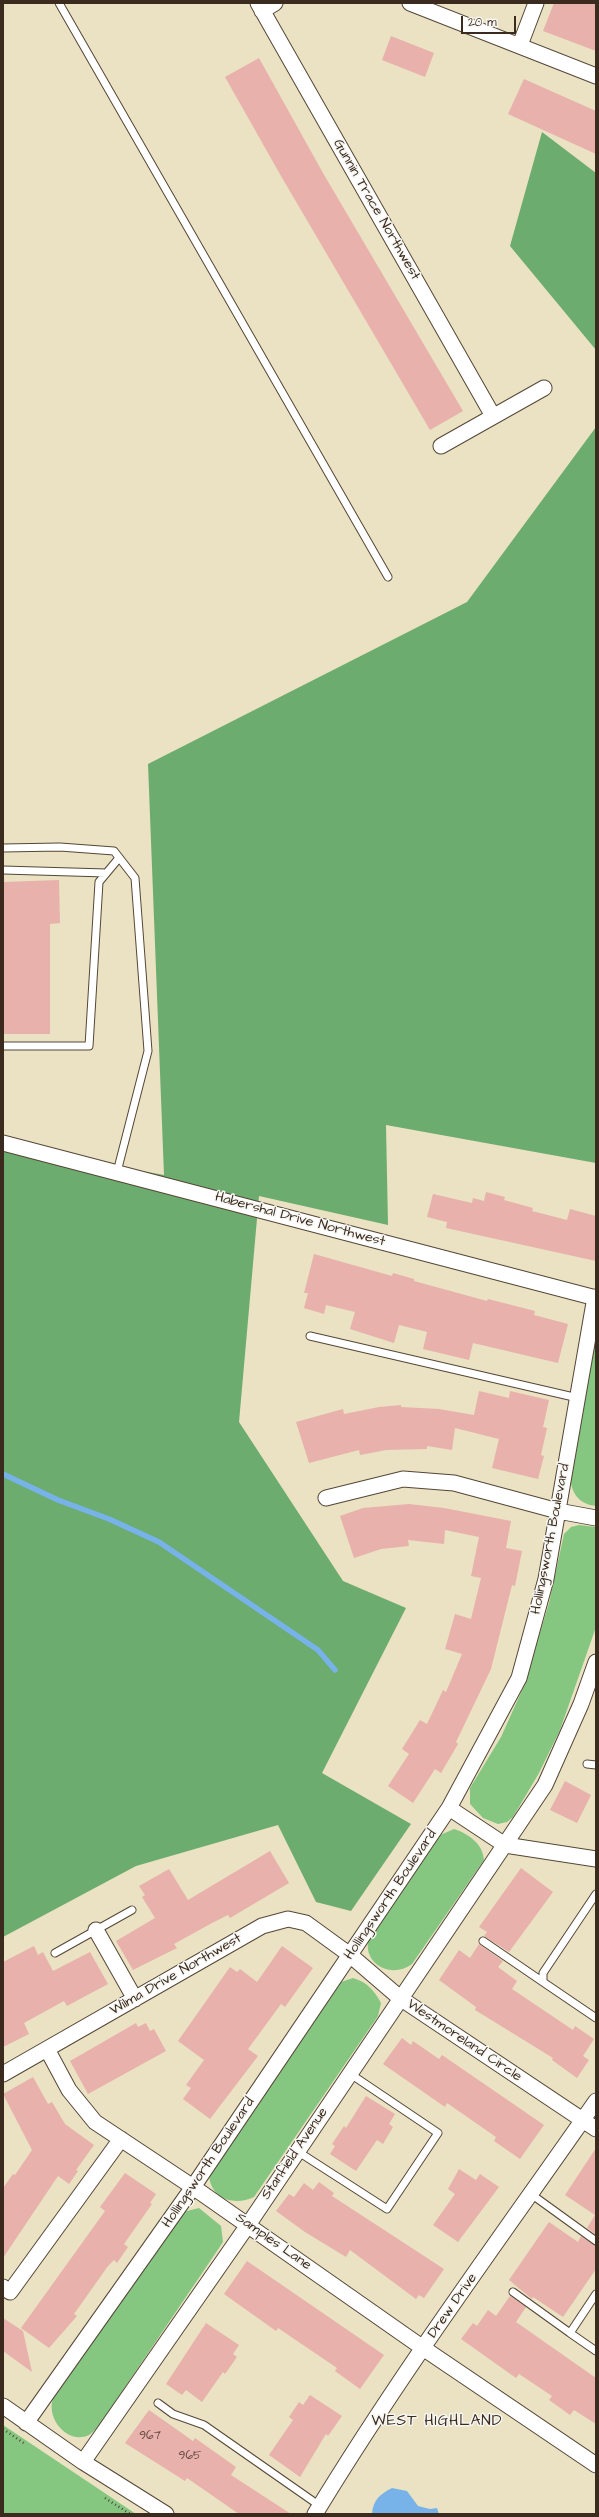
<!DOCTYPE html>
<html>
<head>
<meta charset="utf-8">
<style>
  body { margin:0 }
  #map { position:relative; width:599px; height:2517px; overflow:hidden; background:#eae2c2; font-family:"Architects Daughter",sans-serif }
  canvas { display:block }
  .frame { position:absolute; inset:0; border:4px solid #3b2a1e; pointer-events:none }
  .scale { position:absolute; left:461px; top:16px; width:55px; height:18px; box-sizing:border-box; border:2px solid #3b2a1e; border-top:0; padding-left:5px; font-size:12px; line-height:14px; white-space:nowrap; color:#3b2a1e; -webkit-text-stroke:3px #f6f6f2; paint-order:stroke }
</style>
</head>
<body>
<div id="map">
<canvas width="599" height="2517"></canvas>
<div class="frame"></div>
<div class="scale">20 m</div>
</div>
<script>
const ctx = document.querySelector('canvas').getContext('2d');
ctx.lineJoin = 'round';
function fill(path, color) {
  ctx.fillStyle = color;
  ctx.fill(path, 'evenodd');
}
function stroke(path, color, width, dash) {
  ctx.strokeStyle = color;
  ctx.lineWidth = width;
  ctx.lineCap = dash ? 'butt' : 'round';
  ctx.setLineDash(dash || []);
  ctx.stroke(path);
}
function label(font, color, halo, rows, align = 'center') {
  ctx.font = font + ' "Architects Daughter",sans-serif';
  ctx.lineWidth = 3;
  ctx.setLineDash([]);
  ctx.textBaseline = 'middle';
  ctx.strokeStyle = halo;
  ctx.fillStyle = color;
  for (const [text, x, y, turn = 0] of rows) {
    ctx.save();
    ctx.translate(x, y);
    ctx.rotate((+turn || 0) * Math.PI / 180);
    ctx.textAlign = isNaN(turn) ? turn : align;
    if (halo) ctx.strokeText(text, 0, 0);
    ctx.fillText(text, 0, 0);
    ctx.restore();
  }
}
const green = new Path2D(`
  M596,1338V1506C579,1504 572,1494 570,1478Z
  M579,1525L596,1527V1627L560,1730L539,1773L513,1817L507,1822L498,1824L483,1818L470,1804V1788L501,1737L523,1688L549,1603L564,1534L571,1527Z
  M454,1829C469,1834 483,1844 484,1860L412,1964C391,1980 361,1963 369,1937L438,1836Z
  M353,1978C367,1982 374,1990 381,2003L378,2016L254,2197C233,2207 208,2198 209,2171L338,1983Z
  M199,2208L221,2226L223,2242L215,2254L100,2424C97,2427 93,2433 89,2435C67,2445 46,2418 53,2399L183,2212Z
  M3,2425L136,2514H3Z`);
const forest = new Path2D(`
  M542,132L596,173V350L510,246Z
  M596,427V1163L386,1125L388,1225L259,1196L239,1422L343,1581L406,1608L322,1773L411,1824L351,1911L316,1902L278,1825L136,1866L3,1937V1146L164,1175L148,764L467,602Z`);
const water = new Path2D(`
  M392,2488L407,2491L418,2506L430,2509L437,2508L439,2514H372C373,2500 380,2494 392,2488Z`);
const stream = new Path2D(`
  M3,1474L58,1500L109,1519L159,1542L318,1650L335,1670`);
const building = new Path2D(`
  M554,3H596V51L543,31Z
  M391,36L434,53L425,77L382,60Z
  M259,58L323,173L463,411L430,430L281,176L225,77Z
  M524,79L596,111V154L508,114Z
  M59,880L60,923L50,924V1034H3V882Z
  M486,1192L505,1197L504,1200L533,1208L532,1211L567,1220L570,1209L596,1216V1261L446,1228L447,1222L427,1217L433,1194L472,1203L473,1198L484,1201Z
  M314,1254L392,1276L393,1273L414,1279V1281L487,1301L488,1299L535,1311L534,1315L568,1324L558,1363L473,1343L469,1360L444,1354L423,1349L427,1332L399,1325L394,1343L350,1329L355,1312L326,1305L324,1314L304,1308L308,1293H304Z
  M479,1391L509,1398L510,1391L549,1400L543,1427L547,1428L541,1455L544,1456L538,1479L492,1468L499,1439L455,1428L452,1450L427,1446V1449L386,1450L360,1455L359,1450L309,1463L296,1422L343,1409L344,1414L379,1407L401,1405V1407L439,1409L474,1415Z
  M409,1504L444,1508L511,1521L506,1548L522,1551L515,1586L512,1585L491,1669L456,1742L458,1744L441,1773L435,1769L413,1803L388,1786L409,1754L402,1749L420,1720L427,1724L443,1690L446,1692L462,1654L445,1649L455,1614L471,1619L481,1578L471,1576L479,1537L445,1530L444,1544L408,1540L409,1546L381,1549L354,1558L340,1516L363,1508Z
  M565,1781L591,1795L577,1823L550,1810Z
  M270,1851L289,1883L230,1918L228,1915L212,1923L174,1944L177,1948L133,1970L116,1941L155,1918L142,1897L145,1895L139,1886L169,1869L188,1900Z
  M521,1868L553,1892L509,1952L484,1936L487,1932L479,1927Z
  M479,1944L503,1961L498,1967L517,1981L512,1989L573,2030L575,2026L594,2039L583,2056L589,2060L577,2078L552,2060L553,2058L475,2010L476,2007L439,1980L459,1950L470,1958Z
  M34,1946L38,1955L43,1952L53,1971L90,1952L108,1984L67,2006L64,2001L24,2023L29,2034L3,2047V1962Z
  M282,1946L313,1968L285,2007L281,2004L248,2049L258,2056L210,2119L183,2099L191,2088L186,2085L204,2060L178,2041L230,1967L237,1972L240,1969L257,1982Z
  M136,2023L138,2027L146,2023L150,2031L154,2029L166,2051L88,2094L70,2061Z
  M402,2038L411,2045L413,2041L439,2059L442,2055L544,2125L520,2159L494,2141L496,2137L447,2103L445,2107L383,2064Z
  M33,2077L48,2104L52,2102L65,2124L94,2145L76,2170L78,2171L69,2184L58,2176L3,2258V2188L13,2174L15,2175L32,2150L3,2094Z
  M366,2096L395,2114L389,2124L393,2127L383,2144L377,2140L356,2171L330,2154L335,2146L332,2144L344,2126L346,2128Z
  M596,2148V2235L587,2228L595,2215L565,2195Z
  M459,2169L476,2180L480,2174L499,2187L458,2242L433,2225L455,2194L448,2189Z
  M125,2173L156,2194L150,2203L152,2204L124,2244L128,2247L117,2263L114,2260L108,2266L74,2314L77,2316L49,2348L21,2328L105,2211L100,2207Z
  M319,2182L334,2193L332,2196L444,2269L424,2298L419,2295L416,2299L350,2250L346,2257L305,2232L276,2211L289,2194L294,2197L304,2183L313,2190Z
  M549,2222L578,2242L581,2236L596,2246V2269L563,2317L533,2297L532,2299L509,2280Z
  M247,2261L384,2355L360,2389L335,2371L337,2368L278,2328L276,2331L224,2294Z
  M510,2296L526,2307L516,2322L596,2378V2424L574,2410L570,2415L549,2400L552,2396L519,2374L516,2378L461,2339L473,2323L477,2326L488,2310L496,2316Z
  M3,2318L23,2331L32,2372L3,2351Z
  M206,2323L239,2345L233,2354L237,2357L225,2374L223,2372L202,2402L186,2390L182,2395L166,2384Z
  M310,2395L342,2416L328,2436L326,2434L300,2477L269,2455L293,2420L289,2417L299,2402L303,2405Z
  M149,2410L193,2441L195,2438L236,2467L231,2475L291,2514H239L187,2478L185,2481L125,2443Z`);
const path = new Path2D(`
  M3,2429L25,2444
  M105,2498L130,2514`);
const lane = new Path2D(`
  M59,3L388,577
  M3,848L60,847L114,851L135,878L148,1051L117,1172
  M3,870L106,873
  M3,1046H89L99,882L119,858
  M310,1336L578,1398
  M587,1764L596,1765
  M596,1894L543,1973V1982L596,2018
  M483,1941L543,1982
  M55,1953L132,1910
  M297,2151L387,2209L438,2133L349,2073
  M531,2194L596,2241
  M513,2292L570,2333
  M596,2294L570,2333L596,2351
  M158,2403L173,2414L204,2425L320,2506`);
const street = new Path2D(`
  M258,3L493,416
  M410,3L596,76
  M262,11L275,3
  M520,45L536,3
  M441,446L544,388
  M3,1143L596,1298
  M326,1498L403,1479L454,1483L558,1511L596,1518
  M449,1808L505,1845L596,1859
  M96,1930L135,1999
  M47,2049L69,2090L95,2122L193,2187L423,2348L596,2465
  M3,2074L262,1926L288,1919L306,1923L350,1955L400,1998L596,2129
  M3,2287L10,2292L121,2139
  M3,2406L83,2462L166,2514
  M26,2423L193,2187L449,1808L519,1678L546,1579L595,1297
  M83,2462L248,2225L545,1785L581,1704L596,1662
  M315,2514C401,2372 501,2237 596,2101`);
const numberNames = [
  ["967",150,2436],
  ["965",190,2456]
];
const streetNames = [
  ["Gunnin Trace Northwest",376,210,60],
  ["Habershal Drive Northwest",300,1220,15],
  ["Hollingsworth Boulevard",551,1539,-79],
  ["Hollingsworth Boulevard",391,1895,-56],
  ["Wilma Drive Northwest",176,1975,-30],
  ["Westmoreland Circle",464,2041,34],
  ["Stanfield Avenue",295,2154,-56],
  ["Hollingsworth Boulevard",209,2163,-56],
  ["Samples Lane",273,2242,35],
  ["Drew Drive",453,2306,-55]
];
const neighbourhoodNames = [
  ["WEST HIGHLAND",437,2422]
];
fill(green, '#85c780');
fill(forest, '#6cac6e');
fill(water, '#77b3e9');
stroke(stream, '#77b3e9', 5.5);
fill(building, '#e8b1ac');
stroke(lane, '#554637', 9);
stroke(street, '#554637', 17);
stroke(path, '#554637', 2.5, [1, 3]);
stroke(lane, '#fff', 7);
stroke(street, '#fff', 15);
label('12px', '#664c42', null, numberNames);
label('14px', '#3b2a1e', '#f6f6f2', streetNames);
ctx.letterSpacing = '1px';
label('15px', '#3b2a1e', '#f6f6f2', neighbourhoodNames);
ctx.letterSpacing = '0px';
</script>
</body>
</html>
